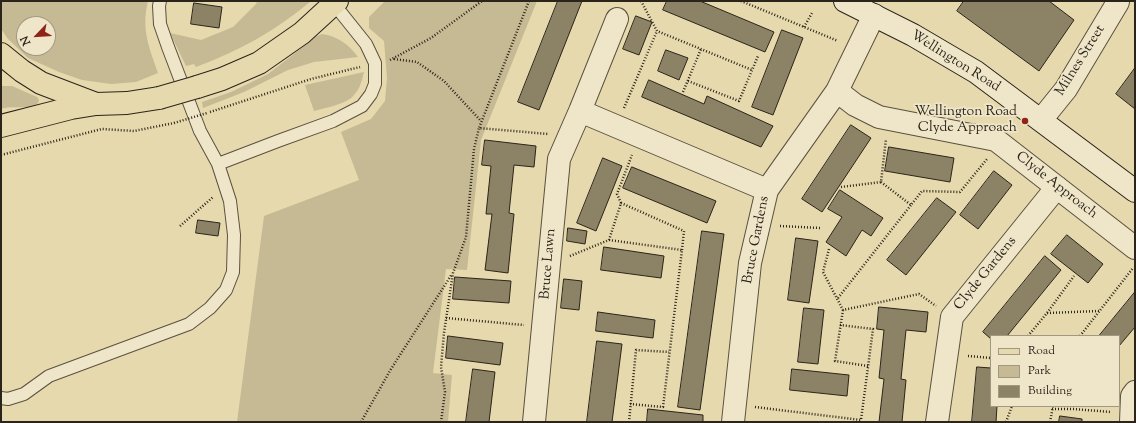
<!DOCTYPE html>
<html>
<head>
<meta charset="utf-8">
<style>
  body { margin:0 }
  #map { position:relative; width:1136px; height:423px; overflow:hidden; background:#e6d9ad; font-family:"Sorts Mill Goudy",serif }
  canvas { display:block }
  .frame { position:absolute; inset:0; border:2px solid #2b241a; pointer-events:none }
  .legend { position:absolute; left:990px; top:335px; width:130px; height:72px; box-sizing:border-box; background:#efe6ca; border:1px solid #a19884; margin:0; padding:5px 7px; list-style:none; font-size:12px; color:#2b241a }
  .legend li { display:flex; align-items:center; gap:8px; height:20px }
  .legend b { width:20px; border:1px solid #a19884 }
  .north { position:absolute; left:16px; top:16px; width:40px; height:40px; box-sizing:border-box; background:#efe6ca; border:1px solid #a19884; border-radius:50%; rotate:245deg; font-size:11px; font-weight:700; line-height:16px; text-align:center; color:#2b241a }
  .north::after { content:''; display:block; margin:auto; width:14px; height:18px; background:#8f2418; clip-path:polygon(50% 0,100% 100%,50% 72%,0 100%) }
</style>
</head>
<body>
<div id="map">
<canvas width="1136" height="423"></canvas>
<div class="frame"></div>
<ul class="legend">
<li><b style="height:5px;background:#e6d9ad"></b>Road</li>
<li><b style="height:11px;background:#c6ba94"></b>Park</li>
<li><b style="height:11px;background:#8c8266"></b>Building</li>
</ul>
<div class="north">N</div>
</div>
<script>
const ctx = document.querySelector('canvas').getContext('2d');
ctx.lineJoin = 'round';
function fill(path, color) {
  ctx.fillStyle = color;
  ctx.fill(path, 'evenodd');
}
function stroke(path, color, width, dash) {
  ctx.strokeStyle = color;
  ctx.lineWidth = width;
  ctx.lineCap = dash ? 'butt' : 'round';
  ctx.setLineDash(dash || []);
  ctx.stroke(path);
}
function label(font, color, halo, rows, align = 'center') {
  ctx.font = font + ' "Sorts Mill Goudy",serif';
  ctx.lineWidth = 3.5;
  ctx.setLineDash([]);
  ctx.textBaseline = 'middle';
  ctx.strokeStyle = halo;
  ctx.fillStyle = color;
  for (const [text, x, y, turn = 0] of rows) {
    ctx.save();
    ctx.translate(x, y);
    ctx.rotate((+turn || 0) * Math.PI / 180);
    ctx.textAlign = isNaN(turn) ? turn : align;
    if (halo) ctx.strokeText(text, 0, 0);
    ctx.fillText(text, 0, 0);
    ctx.restore();
  }
}
const green = new Path2D(`
  M1,1H148C141,29 149,47 158,73L136,82L111,84L82,80L59,72L28,58L8,39L1,29ZM24,24H48V48H24Z
  M257,1H311C277,30 239,51 196,67L194,64L186,66L170,33L201,40L233,27L256,4Z
  M385,1H537L481,140L467,270L446,269L433,373L452,375L448,422H237L264,216L359,180L341,132L371,119L385,101L387,78L384,41L369,28V17Z
  M322,34C337,36 350,45 358,57L314,62L288,70L244,92L203,108L202,102L231,92L268,74L317,36Z
  M364,72C362,80 360,89 354,95C347,104 325,108 314,111L305,85Z
  M1,86H12L37,97L39,100L38,103C32,110 11,105 1,109Z`);
const building = new Path2D(`
  M558,1H582L539,110L518,102Z
  M667,1H700L774,32L765,52L663,10Z
  M964,1H1049L1074,20L1039,71L957,11Z
  M194,3L222,7L219,28L191,24Z
  M636,16L652,22L639,55L623,49Z
  M782,30L803,38L773,115L752,107Z
  M666,50L688,58L679,80L658,71Z
  M1135,68V109L1116,94Z
  M649,80L704,104L707,96L773,126L761,147L642,97Z
  M851,125L871,138L822,212L802,199Z
  M485,140L536,146L534,167L514,165L509,213L514,214L508,273L485,270L492,214H486L491,166L482,165Z
  M889,147L954,158L950,182L885,171Z
  M603,158L622,166L596,231L577,223Z
  M632,167L716,201L707,223L623,188Z
  M994,171L1012,185L978,229L960,215Z
  M840,190L883,218L871,236L862,230L846,256L826,242L842,217L828,209Z
  M937,198L956,212L906,275L887,260Z
  M198,220L220,223L218,236L196,233Z
  M568,228L587,231L585,244L567,241Z
  M702,231L724,234L700,410L678,407Z
  M1067,235L1103,264L1088,283L1051,254Z
  M796,238L818,241L809,303L788,300Z
  M604,247L664,256L661,278L601,270Z
  M1045,256L1061,270L1007,336H991V339L983,332Z
  M455,277L511,281L509,303L453,299Z
  M564,279L582,281L579,310L561,308Z
  M1135,292V327L1119,346V336H1099Z
  M879,307L928,312L926,332L906,330L901,379L906,380L902,422H879L884,379L879,378L884,330L877,329Z
  M804,308L824,310L818,364L798,362Z
  M598,312L655,320L653,338L596,331Z
  M448,336L503,343L500,365L446,358Z
  M597,341L622,344L612,422H587Z
  M977,367L991,368V406H997L996,422H972Z
  M473,369L495,372L489,422H466Z
  M792,369L849,375L847,396L790,390Z
  M648,409L703,415V422H647Z
  M1060,416L1082,419V422H1059Z`);
const path = new Path2D(`
  M529,1L479,128L548,134
  M641,1L657,31L752,70
  M741,1L838,41
  M804,27L812,13
  M394,59L417,62L444,81L481,121
  M390,60L431,38L482,1
  M688,81L739,101L758,56
  M683,92L701,49
  M624,108L657,31
  M210,112L311,79L360,67
  M1,155L102,129L134,131L174,123
  M881,182L911,205L922,191L960,192L987,159
  M841,187L881,182L886,139
  M621,203L617,194L632,155
  M180,226L213,197
  M780,226L820,228
  M609,240L682,250L663,407L630,404
  M829,249L823,272L843,310L919,294L936,306
  M570,256L609,240L621,203L684,231L682,250
  M838,298L911,205
  M843,310L835,361L868,366
  M1047,313L1099,311
  M446,318L524,325
  M1028,336L1047,313L1074,276
  M1080,336L1133,268
  M968,356L991,358
  M755,407L861,420L873,329L840,325
  M1052,409H1074L1111,412
  M361,422L391,369L452,274
  M441,422L445,392L441,367L444,333L453,273L466,237L474,149L479,128
  M629,422L636,350L669,352
  M1006,422L1012,406
  M1050,422L1053,406`);
const service = new Path2D(`
  M218,164L278,141L333,121L362,106L371,94L375,84V63L366,44L334,4
  M1,398L8,399L24,394L49,376L189,324L210,308L226,290L233,272L234,235L230,201L218,164L200,131L168,47L160,24L159,6L160,1`);
const minor = new Path2D(`
  M837,91L855,105L879,117L996,140L1135,248
  M580,111L767,190
  M1041,120L1066,89L1118,2L1117,1
  M534,422L559,159L580,111L617,19
  M733,422L750,263L767,190L837,91L874,15
  M937,422L952,317L1057,187
  M1131,422L1132,396L1135,392`);
const secondary = new Path2D(`
  M845,1L913,35L976,72L1135,191`);
const primary = new Path2D(`
  M1,126L71,108L96,104`);
const trunk = new Path2D(`
  M1,54L22,71L41,83L96,104L127,103L159,98
  M197,87L222,79L259,63L302,33L337,1`);
const pathBridge = new Path2D(`
  M174,123L207,113`);
const trunkBridge = new Path2D(`
  M159,98L197,87`);
const markers = [
  [1025,121,4,"#8f2418"]
];
const streetNames = [
  ["Milnes Street",1081,61,-58],
  ["Wellington Road",955,62,32],
  ["Clyde Approach",1056,186,38],
  ["Bruce Gardens",757,240,-79],
  ["Bruce Lawn",549,264,-85],
  ["Clyde Gardens",986,274,-51]
];
const poiNames = [
  ["Wellington Road",1017,113],
  ["Clyde Approach",1017,129]
];
fill(green, '#c6ba94');
fill(building, '#8c8266');
stroke(building, '#2b241a', 1);
stroke(service, '#5a513f', 14);
stroke(minor, '#5a513f', 24);
stroke(secondary, '#2b241a', 24);
stroke(primary, '#2b241a', 24);
stroke(trunk, '#2b241a', 24);
stroke(path, '#2b241a', 2.5, [1, 2]);
stroke(service, '#efe6ca', 12);
stroke(minor, '#efe6ca', 22);
stroke(secondary, '#efe6ca', 22);
stroke(primary, '#e6d9ad', 22);
stroke(trunk, '#e6d9ad', 22);
stroke(trunkBridge, '#2b241a', 24, []);
stroke(pathBridge, '#2b241a', 2.5, [1, 2]);
stroke(trunkBridge, '#e6d9ad', 22);
for (const [x, y, r, color] of markers) {
  const dot = new Path2D();
  dot.arc(x, y, r, 0, 2 * Math.PI);
  ctx.fillStyle = color;
  ctx.fill(dot);
  stroke(dot, '#efe6ca', 1.5);
}
label('14px', '#2b241a', '#efe6ca', streetNames);
label('14px', '#2b241a', '#efe6ca', poiNames, 'right');
</script>
</body>
</html>
